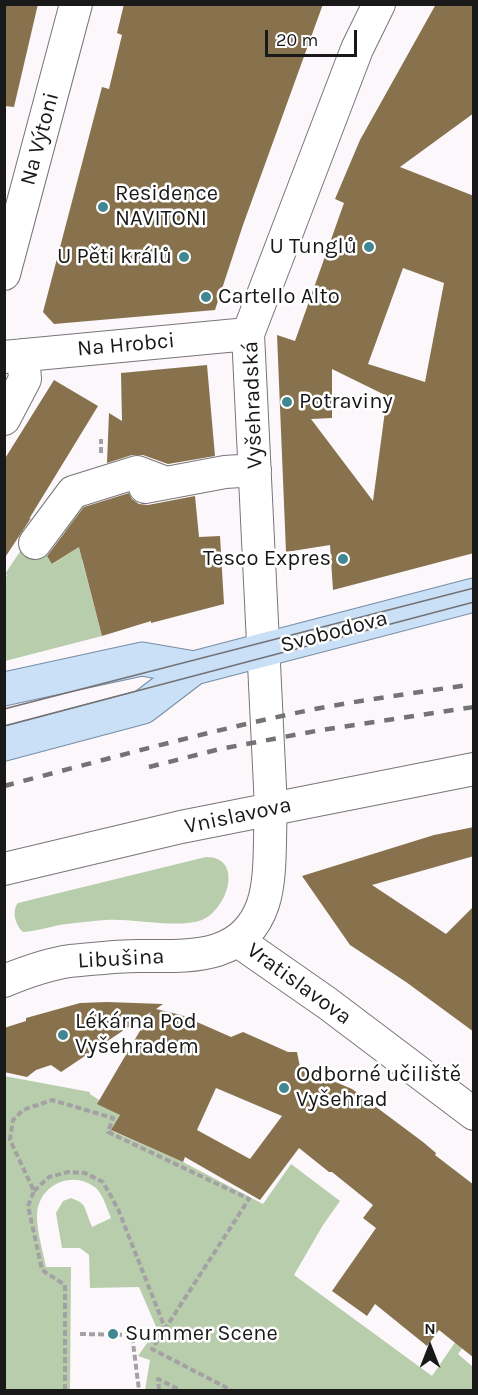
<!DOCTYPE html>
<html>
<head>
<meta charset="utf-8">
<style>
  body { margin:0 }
  #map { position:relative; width:478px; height:1395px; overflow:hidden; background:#fbf7fb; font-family:Karla,sans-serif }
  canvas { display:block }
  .frame { position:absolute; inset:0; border:6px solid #1a191a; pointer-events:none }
  .north { position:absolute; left:400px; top:1317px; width:60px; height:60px; -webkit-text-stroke:4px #fff; paint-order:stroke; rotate:0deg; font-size:16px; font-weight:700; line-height:24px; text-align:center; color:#1a191a }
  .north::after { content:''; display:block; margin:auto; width:21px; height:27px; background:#1a191a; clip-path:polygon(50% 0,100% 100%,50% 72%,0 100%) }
  .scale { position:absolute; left:265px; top:30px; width:92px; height:27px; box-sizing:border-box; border:3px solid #1a191a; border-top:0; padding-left:8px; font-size:18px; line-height:21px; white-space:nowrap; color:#1a191a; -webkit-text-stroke:4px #fff; paint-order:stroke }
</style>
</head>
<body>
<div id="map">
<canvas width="478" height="1395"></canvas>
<div class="frame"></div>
<div class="north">N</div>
<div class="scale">20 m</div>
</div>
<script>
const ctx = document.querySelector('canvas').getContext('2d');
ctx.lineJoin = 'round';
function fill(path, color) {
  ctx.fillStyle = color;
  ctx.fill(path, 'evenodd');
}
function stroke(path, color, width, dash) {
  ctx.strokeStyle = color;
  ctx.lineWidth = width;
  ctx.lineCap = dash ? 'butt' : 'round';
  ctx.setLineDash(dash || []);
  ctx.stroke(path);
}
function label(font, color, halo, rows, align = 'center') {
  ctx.font = font + ' Karla,sans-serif';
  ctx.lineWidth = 5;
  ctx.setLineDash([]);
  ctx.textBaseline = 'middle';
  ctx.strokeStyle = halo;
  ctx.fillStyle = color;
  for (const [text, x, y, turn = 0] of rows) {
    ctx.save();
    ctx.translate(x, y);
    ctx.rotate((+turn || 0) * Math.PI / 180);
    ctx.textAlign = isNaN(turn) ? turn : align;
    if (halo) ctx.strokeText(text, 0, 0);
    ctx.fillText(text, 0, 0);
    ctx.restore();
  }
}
const green = new Path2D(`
  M59,493L82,499L88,516L41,547L37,555L41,559L44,552L53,564L82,545V560L102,636L5,661L4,582L7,575L5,574Z
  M206,857C244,857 228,909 202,920C176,929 134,918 105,920C90,921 74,923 59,925C47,928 35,931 23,932C16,926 11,911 18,903Z
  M4,1076L90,1092V1094L99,1100L98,1103L120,1115L112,1131L183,1162L263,1204L291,1164L340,1201L323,1225L294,1275L432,1376L456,1341L464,1346L458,1354L473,1367V1390H145L150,1360L138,1356L157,1329L139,1287L90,1288L89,1255L80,1248H62L56,1213L63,1201L71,1198L80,1202L84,1206L92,1227L111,1218C107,1209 104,1197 97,1189C76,1170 44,1182 38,1207C34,1222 43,1251 46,1267H71L70,1390H5Z`);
const building = new Path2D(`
  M4,4H38L14,107L4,106Z
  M124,4H323L243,225L215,310L54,324L43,312L102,87L109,89L122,35L117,33Z
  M436,4H474V113L400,167L474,196V553L333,590L330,545L286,552L277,335L295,341L344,203L335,199L360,140ZM403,268L444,283L425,382L368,364ZM332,369L387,396L373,501L311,419L332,418Z
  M207,365L215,456L168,464L143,455H132L107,463L109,413L122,421L121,373Z
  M54,380L98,406L29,519L31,518L4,559V460Z
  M129,493L132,499L139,504L148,505L195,496L199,537L220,536L224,604L151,623V621L102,636L79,547L52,564L47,556L84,507Z
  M474,827V856L372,885L446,934L474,906V1032L406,982L350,945L302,876L434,835Z
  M107,1002L163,1004L156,1009L181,1015L231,1037L243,1032L288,1052H297L300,1067L352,1089L423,1142L436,1153L435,1155L474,1185V1358L439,1330L427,1346L375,1304L367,1316L332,1291L376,1228L363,1218L373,1205L332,1172H329L299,1148L260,1200L185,1157L183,1162L111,1130L120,1115L97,1104L151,1012L61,1072L51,1065L36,1070L27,1077L4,1072V1028L26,1021V1018L80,1003ZM216,1088L282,1116L250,1159L197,1130Z`);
const path = new Path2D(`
  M101,453V439
  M34,1191L49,1177L68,1172L85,1173L103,1182L118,1209L165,1328
  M80,1334L132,1335L139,1390
  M65,1390V1285L42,1270L28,1206L34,1191L10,1140L13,1120L23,1110L52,1100L113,1118L108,1132L249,1199L152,1349L231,1390
  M159,1390L158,1379L180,1390`);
const minor = new Path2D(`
  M4,274L76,4
  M4,357L248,334
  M4,419L25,379L23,355
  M145,487L225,472L255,470
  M35,543L73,492L137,472L166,483
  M4,869L181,827L474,769
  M238,941L327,1003L474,1114
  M4,981C26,972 48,964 70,961C93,959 117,956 139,956C188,956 244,961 263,904C272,877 269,838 271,808L248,334L357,49L379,4`);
const major = new Path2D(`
  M4,689L142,659L194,668L474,595
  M4,744L143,707L194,668`);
const tram = new Path2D(`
  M4,709L474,588
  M4,726L474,602`);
const rail = new Path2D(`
  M149,767L220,749L321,730L474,707
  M4,786C108,759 211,730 315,709C368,699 421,692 474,684`);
const markers = [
  [103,207,6,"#418693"],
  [369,247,6,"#418693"],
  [184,257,6,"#418693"],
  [206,297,6,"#418693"],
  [287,402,6,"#418693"],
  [343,559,6,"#418693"],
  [63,1035,6,"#418693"],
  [284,1088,6,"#418693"],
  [113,1334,6,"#418693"]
];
const streetNames = [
  ["Na Výtoni",40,139,-75],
  ["Na Hrobci",126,345,-5],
  ["Vyšehradská",253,405,-92],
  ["Svobodova",334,632,-15],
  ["Vnislavova",238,816,-12],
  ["Libušina",121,959,-3],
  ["Vratislavova",299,984,36]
];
const poiNames = [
  ["Residence",115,194],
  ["NAVITONI",115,219],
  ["U Tunglů",357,247,"right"],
  ["U Pěti králů",172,257,"right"],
  ["Cartello Alto",218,297],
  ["Potraviny",299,402],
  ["Tesco Expres",331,559,"right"],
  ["Lékárna Pod",75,1022],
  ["Vyšehradem",75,1047],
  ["Odborné učiliště",296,1075],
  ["Vyšehrad",296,1100],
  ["Summer Scene",125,1334]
];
fill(green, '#b8cdab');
fill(building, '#88724d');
stroke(minor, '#787578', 34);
stroke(major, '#768da5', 35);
stroke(path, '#a4a1a4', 4, [6, 3]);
stroke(minor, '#fff', 32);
stroke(major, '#cae0f6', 33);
stroke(tram, '#747274', 1.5);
stroke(rail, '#747274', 4.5, [10, 10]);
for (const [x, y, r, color] of markers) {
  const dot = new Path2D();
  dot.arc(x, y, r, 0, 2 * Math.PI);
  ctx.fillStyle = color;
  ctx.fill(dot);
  stroke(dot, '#fff', 2);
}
label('22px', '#1a191a', '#fff', streetNames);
label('22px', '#1a191a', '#fff', poiNames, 'left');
</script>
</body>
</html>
